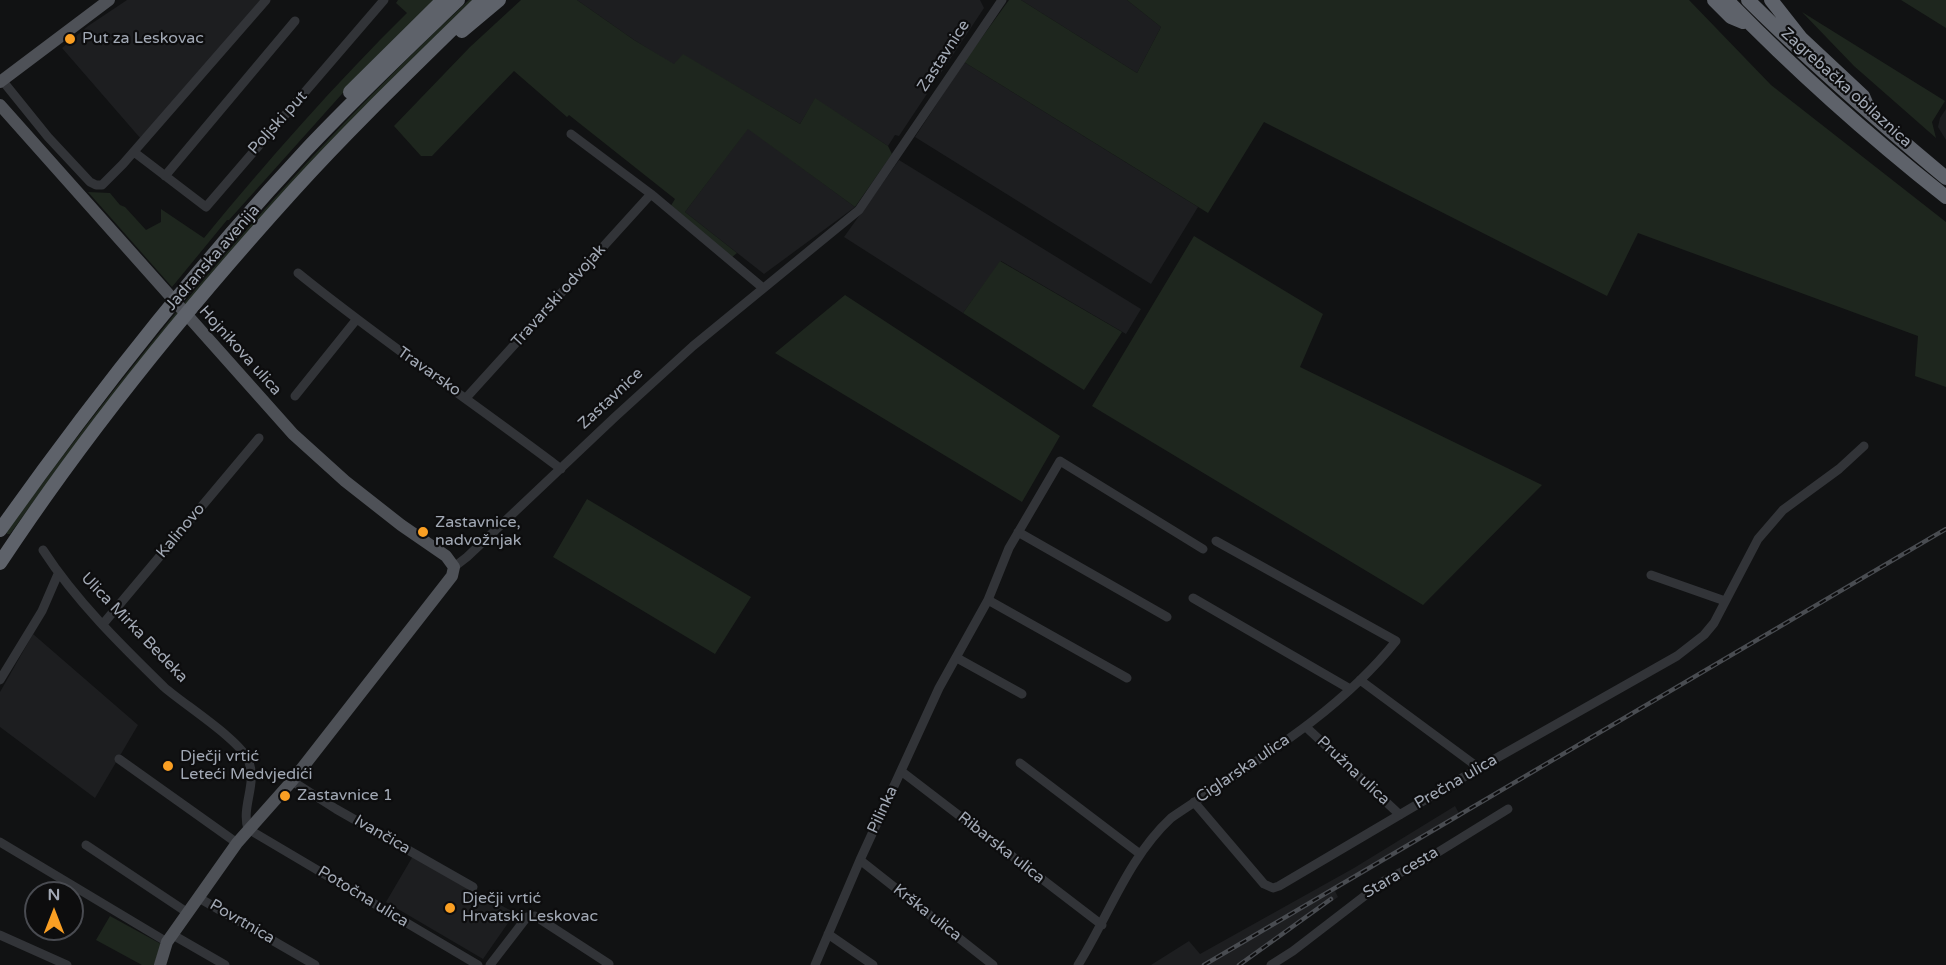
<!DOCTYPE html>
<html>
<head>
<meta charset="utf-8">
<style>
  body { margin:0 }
  #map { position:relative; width:1946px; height:965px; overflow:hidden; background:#111213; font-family:"Varela Round",sans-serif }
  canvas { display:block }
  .north { position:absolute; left:24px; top:881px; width:60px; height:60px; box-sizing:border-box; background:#0d0d0e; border:2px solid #494b51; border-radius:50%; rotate:0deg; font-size:16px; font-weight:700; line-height:24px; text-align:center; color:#a2a9b5 }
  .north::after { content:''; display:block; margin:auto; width:21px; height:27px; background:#fa9f23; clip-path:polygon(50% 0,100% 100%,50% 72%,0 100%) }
</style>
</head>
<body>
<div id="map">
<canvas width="1946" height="965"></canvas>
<div class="north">N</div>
</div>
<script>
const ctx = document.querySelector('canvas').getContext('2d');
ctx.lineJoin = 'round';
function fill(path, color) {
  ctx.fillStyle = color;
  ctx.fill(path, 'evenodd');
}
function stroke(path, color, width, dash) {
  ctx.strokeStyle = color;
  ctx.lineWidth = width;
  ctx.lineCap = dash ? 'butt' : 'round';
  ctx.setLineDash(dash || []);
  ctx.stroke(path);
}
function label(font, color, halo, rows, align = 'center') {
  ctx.font = font + ' "Varela Round",sans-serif';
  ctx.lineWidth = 4.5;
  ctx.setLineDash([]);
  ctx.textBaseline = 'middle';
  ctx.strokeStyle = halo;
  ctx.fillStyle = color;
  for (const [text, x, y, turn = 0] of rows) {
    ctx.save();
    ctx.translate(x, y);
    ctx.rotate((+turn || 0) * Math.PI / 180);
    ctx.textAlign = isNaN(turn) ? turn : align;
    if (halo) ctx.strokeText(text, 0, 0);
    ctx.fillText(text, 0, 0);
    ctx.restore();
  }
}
const built = new Path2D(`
  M127,0H263L141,139L62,48L88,26Z
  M577,0H980L984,8L899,136L895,135L888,146L815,99L800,124L683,55L674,65L634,40Z
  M1021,0H1127L1161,27L1137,73Z
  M964,62L1198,207L1151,284L915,137Z
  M1946,109V140L1938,127L1940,118Z
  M748,128L855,207L764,274L685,212Z
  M899,160L1141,309L1126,334L1001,261L963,313L844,237Z
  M33,634L138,725L95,798L0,727V692Z
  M1455,806L1461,817L1335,891L1338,897L1243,965H1151L1189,941L1200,954L1354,868Z
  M413,856L515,913L483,959L386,902Z`);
const green = new Path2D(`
  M398,0H434L367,66L229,220H227L172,287L88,192L110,193L120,205L125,207L146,230L161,222V209L204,238C268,160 335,84 407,13L396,3Z
  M469,0H473L390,81L87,428L10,534H7V531C146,341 296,160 469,0Z
  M521,0H577L634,40L674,64L683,54L800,124L815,98L888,146L892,154L855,207L748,129L685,212L737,253L731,258L670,207L675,199L569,115L567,117L514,71L432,156H421L394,126L470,47Z
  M1009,0H1021L1137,73L1161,27L1127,0H1689L1771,85L1946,222V387L1915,376L1918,336L1638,233L1607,296L1264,122L1208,213L964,62Z
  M1901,0H1946V28Z
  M1802,12L1945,101L1932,122L1936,138L1854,66Z
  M1194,236L1323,314L1300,367L1542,485L1423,605L1092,406Z
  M1000,261L1122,332L1084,390L963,313Z
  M845,295L1060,436L1022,502L775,353Z
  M587,499L751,597L715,654L553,557Z
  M110,916L161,944L154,965H142L96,940Z`);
const minor = new Path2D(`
  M2,80L48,137L90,182L96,185H102L123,164L266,0
  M571,134L651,194L763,288
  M134,152L206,207L384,0
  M165,176L295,21
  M298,273C383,342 474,403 561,469
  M295,396L356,320
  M466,398L651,194
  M1018,532L1167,617
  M43,550C76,601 121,645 164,687C183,704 242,741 249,762C257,785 241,807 248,829L478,965
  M454,567L467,557L615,417L693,346L859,210L1002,0
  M1651,575L1725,601
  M1193,598L1350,689
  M988,600L1127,678
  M103,624L259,438
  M957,658L1022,694
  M0,680L42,611L58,574
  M1360,680L1479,768
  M1306,727L1400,815
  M119,759L237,843
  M1020,763L1140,854
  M901,771L1102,925
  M292,781L336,809L473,887
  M1194,802L1264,884L1273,888L1279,886L1479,768L1677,656L1704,635L1714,623L1758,539L1783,510L1839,469L1864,446
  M0,842L167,942
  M86,845L188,913
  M860,860L993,965
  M199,898L315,965
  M828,934L873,965
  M0,935L67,965
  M173,935L225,965
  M490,965L527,917L535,916L609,964
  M815,965L860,860L939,688L988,600L1009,548L1060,461L1203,549
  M1078,965C1109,915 1128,858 1171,818C1249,765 1336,716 1396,641L1216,541
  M1271,965L1293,951L1384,881L1427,859L1508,809`);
const major = new Path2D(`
  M0,82L109,0
  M0,105L293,434L345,481L401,525L446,556L454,567L452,576L292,781L237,843L167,942L160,965`);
const highway = new Path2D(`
  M1714,0L1731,17L1743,22
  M1727,0C1795,70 1869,136 1946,197
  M1748,0C1811,63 1878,121 1946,178
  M1771,0L1801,38L1863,96L1870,112
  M462,31L499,0
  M350,92L443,0
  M0,530C94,398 195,269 306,150C355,98 407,49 458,0
  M0,563C87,431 188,307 294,190C354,124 419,62 482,0`);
const rail = new Path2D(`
  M1204,965L1946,529
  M1239,965L1331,899`);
const markers = [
  [70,39,6,"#fa9f23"],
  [423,532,6,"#fa9f23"],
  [168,766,6,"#fa9f23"],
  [285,796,6,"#fa9f23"],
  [450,908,6,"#fa9f23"]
];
const poiNames = [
  ["Put za Leskovac",82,39],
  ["Zastavnice,",435,523],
  ["nadvožnjak",435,541],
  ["Dječji vrtić",180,757],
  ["Leteći Medvjedići",180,775],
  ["Zastavnice 1",297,796],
  ["Dječji vrtić",462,899],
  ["Hrvatski Leskovac",462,917]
];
const streetNames = [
  ["Zastavnice",944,56,-57],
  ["Zagrebačka obilaznica",1846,88,42],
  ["Poljski put",278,123,-48],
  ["Jadranska avenija",213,258,-49],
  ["Travarski odvojak",559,296,-48],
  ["Hojnikova ulica",240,351,48],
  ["Travarsko",429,372,35],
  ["Zastavnice",611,399,-43],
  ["Kalinovo",181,531,-50],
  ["Ulica Mirka Bedeka",134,628,46],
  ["Ciglarska ulica",1243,769,-34],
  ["Pružna ulica",1353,771,43],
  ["Prečna ulica",1456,782,-30],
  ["Pilinka",883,810,-65],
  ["Ivančica",382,835,30],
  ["Ribarska ulica",1001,848,38],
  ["Stara cesta",1401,873,-31],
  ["Potočna ulica",363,897,31],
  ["Krška ulica",927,913,38],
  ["Povrtnica",242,922,30]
];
fill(built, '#1d1e20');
fill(green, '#1e261e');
stroke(minor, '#323438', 9);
stroke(major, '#4e5157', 12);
stroke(highway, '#5e626a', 14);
stroke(rail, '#494c51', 4.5);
stroke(rail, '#0d0d0e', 2, [7]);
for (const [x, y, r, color] of markers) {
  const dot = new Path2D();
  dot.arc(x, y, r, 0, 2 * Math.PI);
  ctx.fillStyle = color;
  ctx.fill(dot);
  stroke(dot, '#0d0d0e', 2);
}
label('16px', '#a2a9b5', '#0d0d0e', poiNames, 'left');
label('16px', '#a2a9b5', '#0d0d0e', streetNames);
</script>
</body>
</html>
